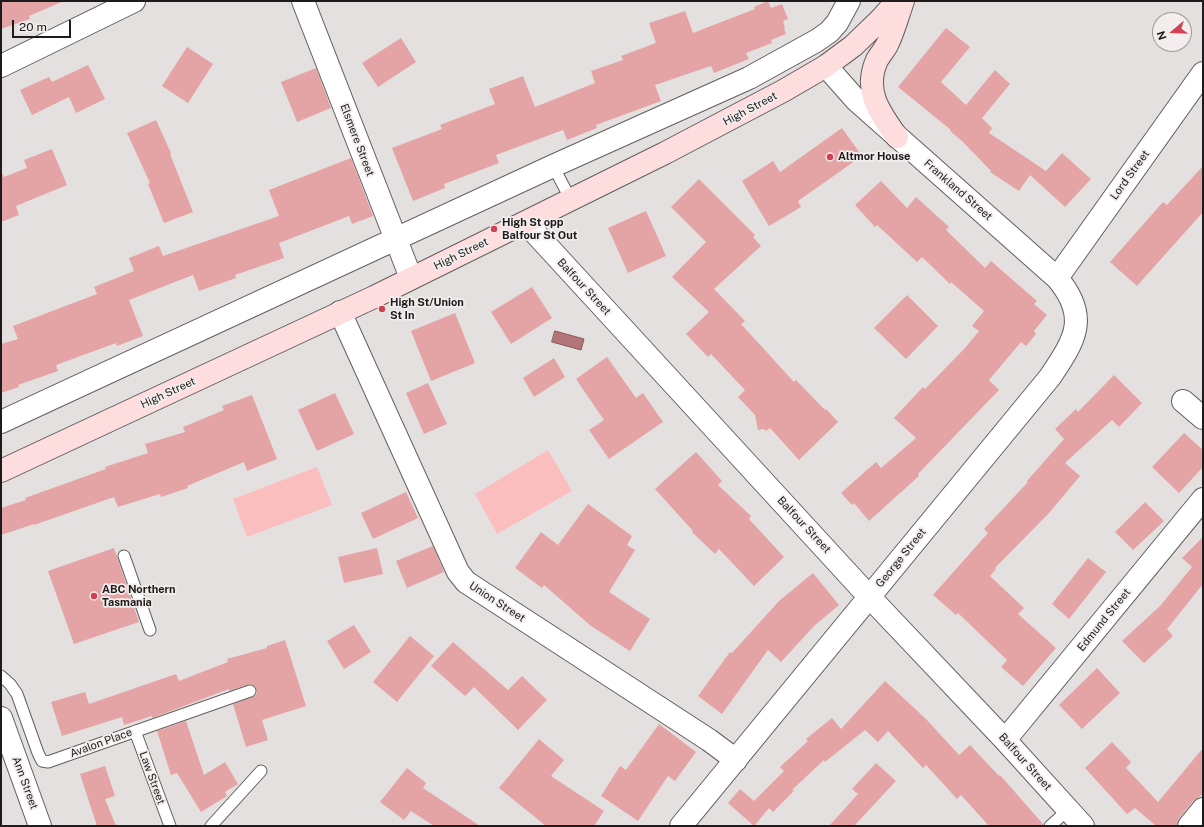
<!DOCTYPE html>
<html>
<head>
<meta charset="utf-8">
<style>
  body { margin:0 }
  #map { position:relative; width:1204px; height:827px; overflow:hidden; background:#e5e0e0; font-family:"Public Sans",sans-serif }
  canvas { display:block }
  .frame { position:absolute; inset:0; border:2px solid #1d1b1b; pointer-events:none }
  .north { position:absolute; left:1152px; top:12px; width:40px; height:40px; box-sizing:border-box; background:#f3eded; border:1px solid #9d9999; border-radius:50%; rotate:251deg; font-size:11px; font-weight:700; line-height:16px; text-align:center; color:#1d1b1b }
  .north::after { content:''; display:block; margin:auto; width:14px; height:18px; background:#d24153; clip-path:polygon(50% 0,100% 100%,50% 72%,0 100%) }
  .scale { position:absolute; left:12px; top:20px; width:59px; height:18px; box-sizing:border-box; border:2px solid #1d1b1b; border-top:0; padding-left:5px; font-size:12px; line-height:14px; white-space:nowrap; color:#1d1b1b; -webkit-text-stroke:3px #f3eded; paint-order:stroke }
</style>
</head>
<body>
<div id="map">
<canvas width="1204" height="827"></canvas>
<div class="frame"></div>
<div class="north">N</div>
<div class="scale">20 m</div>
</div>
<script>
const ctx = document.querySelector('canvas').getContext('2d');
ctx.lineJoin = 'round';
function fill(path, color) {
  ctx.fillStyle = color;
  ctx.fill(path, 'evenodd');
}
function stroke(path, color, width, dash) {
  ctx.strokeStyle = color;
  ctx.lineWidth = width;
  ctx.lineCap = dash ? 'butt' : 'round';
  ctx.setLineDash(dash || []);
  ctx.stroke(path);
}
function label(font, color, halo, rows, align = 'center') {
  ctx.font = font + ' "Public Sans",sans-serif';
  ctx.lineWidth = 3.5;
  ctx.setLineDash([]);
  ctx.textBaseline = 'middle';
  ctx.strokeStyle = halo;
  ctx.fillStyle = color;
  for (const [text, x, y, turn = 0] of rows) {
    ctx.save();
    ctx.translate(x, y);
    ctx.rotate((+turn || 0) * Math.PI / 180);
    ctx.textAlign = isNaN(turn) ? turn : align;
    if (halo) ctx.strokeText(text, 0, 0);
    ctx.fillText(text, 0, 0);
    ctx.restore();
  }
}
const green = new Path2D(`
  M548,450L572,491L497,534L475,494Z
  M317,467L332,505L247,537L233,499Z`);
const water = new Path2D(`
  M555,331L584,339L581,350L552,342Z`);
const building = new Path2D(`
  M1,1H64L29,16L30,19L1,29Z
  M768,1L771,8L782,4L788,19L783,21L785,29H784L786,34L771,40L772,43L746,53L749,59L714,73L711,66L655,85L661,101L596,125L597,128L567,140L563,130L496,155L499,163L444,184L445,188L413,201L392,148L442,129L440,125L495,104L489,89L523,76L535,107L595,83L591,71L623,60L621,56L656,43L649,23L685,11L693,33L755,9L754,7Z
  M946,28L970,47L941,82L966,105L995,70L1010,84L982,118L992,128L989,133L1046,171L1062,153L1091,179L1065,207L1030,175L1019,191L990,172L991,171L962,141L950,131L951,130L898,87Z
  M401,38L416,62L378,87L362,63Z
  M187,47L213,64L188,103L162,86Z
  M88,65L105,99L76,113L69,97L32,115L20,90L49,77L52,82Z
  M316,68L331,108L297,122L281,82Z
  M156,120L171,153L170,154L193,212L164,223L148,184L150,183L127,133Z
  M842,128L862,156L798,201L801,207L769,226L742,181L773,161L780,172Z
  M52,149L67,185L16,206L19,215L1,222V171L4,177L27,168L24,160Z
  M351,158L373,216L352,224L349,216L279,243L284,258L235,275L236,278L199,291L193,275L129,300L143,336L117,346L116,343L56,365L58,371L18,385L19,387L1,393V344L18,339L13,326L97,294L94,287L134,271L129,258L159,246L163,256L279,216L269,190Z
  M1203,166V212L1137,286L1110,262L1163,202L1167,205Z
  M699,179L755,235L753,237L761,246L714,289L745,321L741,324L794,382L796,380L825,410L826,409L838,422L799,460L770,428L766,431L764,429L758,430L755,415L738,397L745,390L711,354L708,357L686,334L709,312L672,277L706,242L671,207Z
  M881,181L907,208L916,197L949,227L946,230L985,268L991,261L1037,301L1034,304L1047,315L1034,331L1036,334L1026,346L1021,342L989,380L999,390L918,474L919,476L869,521L854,503L852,505L841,493L876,462L881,468L916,438L894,418L923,387L925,389L965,348L979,331L972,326L984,311L951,282L950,284L922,257L917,262L877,225L875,227L855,205Z
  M646,211L666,256L628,273L608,228Z
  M532,287L552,318L511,344L491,312Z
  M907,295L938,326L906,359L874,328Z
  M455,313L475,363L431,381L411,331Z
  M607,357L636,398L643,393L663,422L609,459L589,430L604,420L576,379Z
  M554,358L565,377L534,397L523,378Z
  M1114,375L1142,403L1119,427L1112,420L1065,463L1080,476L1049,513L995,568L996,569L990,576L1024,608L1018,614L1056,648L1023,686L1001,667L1007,660L958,613L956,615L933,595L988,533L984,529L1028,482L1027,481L1064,439L1055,429L1076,409L1078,412Z
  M428,383L447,424L424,434L406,393Z
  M335,393L354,434L317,451L298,410Z
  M252,395L277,459L247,471L244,462L187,486L188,488L161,497L160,494L118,507L114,497L34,525V524L1,535V508L26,500L25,498L106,469L105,467L148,453L145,444L185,432L183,427L224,410L222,406Z
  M1184,433L1203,450V467L1179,493L1152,467Z
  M696,452L722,481L718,485L751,516L749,519L784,557L754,586L719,549L715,554L692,532L693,531L655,489Z
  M406,492L418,518L373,539L361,513Z
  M1145,502L1164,521L1133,550L1115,532Z
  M588,504L632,536L627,545L635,550L609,592L650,619L630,651L591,626L544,585L542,588L515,568L541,532L558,545Z
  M1203,537V584L1167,629L1173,636L1144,663L1122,641L1160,606L1192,567L1182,558Z
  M433,546L444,572L407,588L396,561Z
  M114,548L139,622L74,644L48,571Z
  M377,548L383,574L344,583L338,557Z
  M1088,558L1106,572L1069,619L1052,604Z
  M813,573L839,605L814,626L781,662L768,650L722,714L698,696L730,652L732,653L779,601Z
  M354,625L371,652L344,669L327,641Z
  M410,636L434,656L397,702L373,682Z
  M285,640L306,706L262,720L268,740L246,747L233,704L255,696L257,693L256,688L251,684L229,691V689L152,718V716L124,725L122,717L62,736L51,702L85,692L89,704L176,674L179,681L228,662L227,659L267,648V646Z
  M453,642L508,690L522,676L547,700L518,730L474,687L465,696L431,666Z
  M1097,668L1120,693L1082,729L1059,705Z
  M885,681L926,719L959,755L970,745L999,776L1000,775L1043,824V826H989L961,795L957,799L926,765L923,768L888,731L878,742L865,730L825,762L824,760L792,790L794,791L773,812L769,808L754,826L728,803L740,789L754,801L784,771L780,767L808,741L806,739L832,718L841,729Z
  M186,721L204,775L225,762L238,784L225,792L227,796L201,812L177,773L171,775L157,731Z
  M659,724L696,752L675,781L668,776L638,821L601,796L620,766L626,770Z
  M539,739L564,760L551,776L604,811L594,826H546L499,788Z
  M1112,742L1131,762L1126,768L1158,802L1203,748V794L1193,801L1179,818L1176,826H1156L1135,808L1127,814L1085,768Z
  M876,763L896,781L854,826H829L858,794L852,789Z
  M105,766L115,796L105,799L116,826H97L80,774Z
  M407,768L426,783L423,788L480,826H434L411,811L404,820L380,802Z`);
const service = new Path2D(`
  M553,166L571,200
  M124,556L150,630
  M1,676L10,684L17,694L38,753L42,761L48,762L250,691
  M135,731L170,826
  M211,826L261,771
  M1050,826L1068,810`);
const minor = new Path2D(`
  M303,1L411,278
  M1,66L134,1
  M529,221L536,234L862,589L1005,740L1083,826
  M1057,278L1203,73
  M340,312L458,572L466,582L709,740L736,760
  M1183,401L1203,418
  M1,422L553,166L749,78L816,41L829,32L837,23L849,1
  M1,718L40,826
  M1005,740L1203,499
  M681,826L1050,377C1075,340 1090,317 1057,278L856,100L826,66
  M1189,826L1203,809`);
const secondary = new Path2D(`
  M897,137C880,113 863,91 877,60C880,55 884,50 887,45C894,31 898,15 903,1
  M1,471L374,297L665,153L783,91L826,66L853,46L880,20L897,1`);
const markers = [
  [830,157,4,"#d24153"],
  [494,229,4,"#d24153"],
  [382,309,4,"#d24153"],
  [94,596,4,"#d24153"]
];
const streetNames = [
  ["High Street",750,109,-28],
  ["Elsmere Street",357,140,69],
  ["Lord Street",1130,175,-54],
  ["Frankland Street",958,190,41],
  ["High Street",461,254,-26],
  ["Balfour Street",584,287,47],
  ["High Street",168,393,-25],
  ["Balfour Street",804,525,47],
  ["George Street",901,558,-51],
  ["Union Street",497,602,33],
  ["Edmund Street",1104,620,-51],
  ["Avalon Place",101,743,-20],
  ["Balfour Street",1025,762,48],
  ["Law Street",152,778,70],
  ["Ann Street",25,783,70]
];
const poiNames = [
  ["Altmor House",838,157],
  ["High St opp",502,223],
  ["Balfour St Out",502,236],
  ["High St/Union",390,303],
  ["St In",390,316],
  ["ABC Northern",102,590],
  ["Tasmania",102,603]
];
fill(green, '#fabebf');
fill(water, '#b37577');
stroke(water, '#865a5b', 1);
fill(building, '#e4a3a4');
stroke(service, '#635e5e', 13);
stroke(minor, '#635e5e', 24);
stroke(secondary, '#635e5e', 24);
stroke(service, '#fff', 11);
stroke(minor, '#fff', 22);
stroke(secondary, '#fedddf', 22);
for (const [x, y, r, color] of markers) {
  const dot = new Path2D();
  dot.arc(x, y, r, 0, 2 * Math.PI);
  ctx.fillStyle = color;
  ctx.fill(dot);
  stroke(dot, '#f3eded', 1.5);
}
label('11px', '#1d1b1b', '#f3eded', streetNames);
label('bold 11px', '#1d1b1b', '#f3eded', poiNames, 'left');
</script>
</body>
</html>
